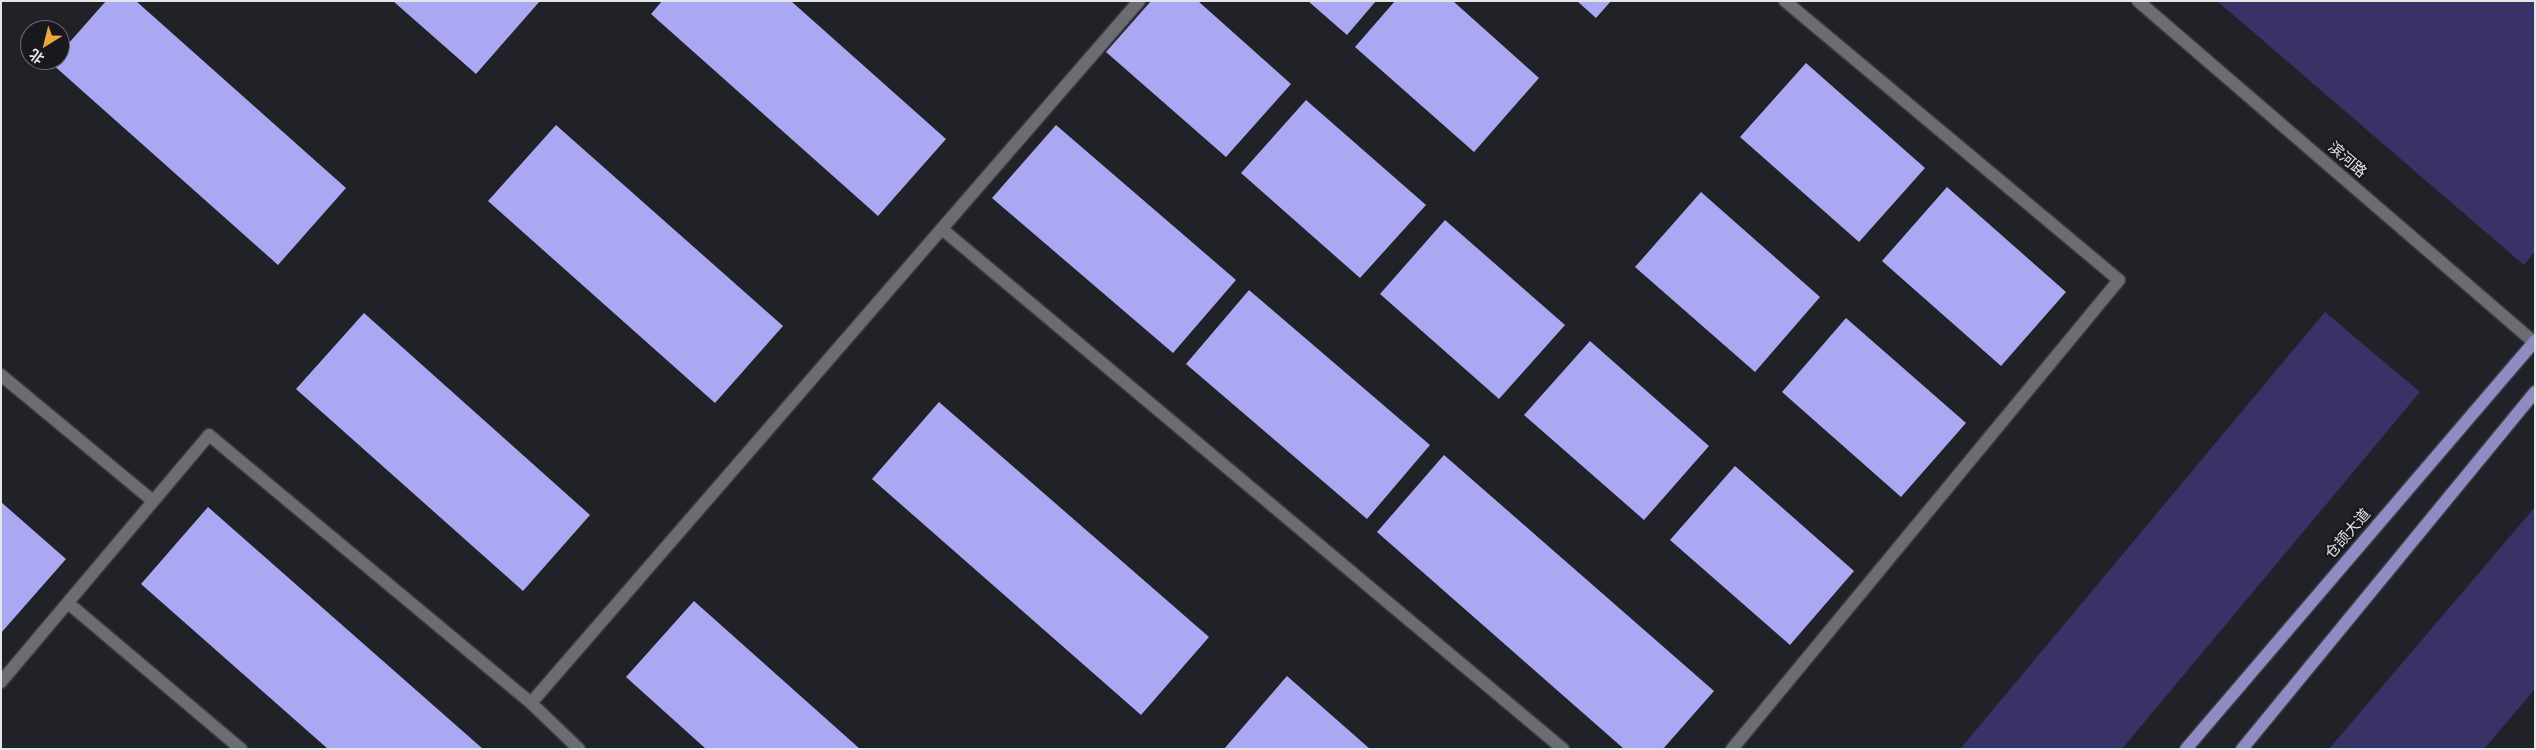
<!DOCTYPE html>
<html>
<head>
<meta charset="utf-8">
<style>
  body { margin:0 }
  #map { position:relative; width:2536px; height:750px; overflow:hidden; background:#212128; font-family:Montserrat,"Noto Sans SC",sans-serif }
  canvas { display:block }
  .frame { position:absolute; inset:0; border:2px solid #e4e4e9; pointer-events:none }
  .north { position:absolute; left:20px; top:20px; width:50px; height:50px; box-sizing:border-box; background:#18181e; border:1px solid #6a6a6f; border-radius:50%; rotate:216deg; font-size:14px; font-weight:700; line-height:20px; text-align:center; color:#e4e4e9 }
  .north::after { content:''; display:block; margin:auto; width:18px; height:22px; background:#eca93a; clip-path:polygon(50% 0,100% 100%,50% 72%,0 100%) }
</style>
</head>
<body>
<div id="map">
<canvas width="2536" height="750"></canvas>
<div class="frame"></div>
<div class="north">北</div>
</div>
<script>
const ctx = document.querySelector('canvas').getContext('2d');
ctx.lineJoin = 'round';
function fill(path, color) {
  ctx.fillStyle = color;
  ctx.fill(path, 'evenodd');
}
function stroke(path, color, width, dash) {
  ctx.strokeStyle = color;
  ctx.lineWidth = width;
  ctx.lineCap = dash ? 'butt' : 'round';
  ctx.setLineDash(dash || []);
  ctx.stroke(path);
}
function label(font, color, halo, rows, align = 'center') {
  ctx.font = font + ' Montserrat,"Noto Sans SC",sans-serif';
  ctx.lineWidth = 5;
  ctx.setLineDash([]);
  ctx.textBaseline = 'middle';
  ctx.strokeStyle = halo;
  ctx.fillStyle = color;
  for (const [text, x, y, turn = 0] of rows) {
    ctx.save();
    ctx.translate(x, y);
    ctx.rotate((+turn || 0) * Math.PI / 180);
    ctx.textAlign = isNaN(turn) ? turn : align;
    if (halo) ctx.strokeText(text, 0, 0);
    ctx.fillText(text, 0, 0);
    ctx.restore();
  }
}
const green = new Path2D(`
  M2217,1H2535V251L2524,265Z
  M2325,312L2420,392L2122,749H1960Z
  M2535,507V689L2484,749H2329Z`);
const building = new Path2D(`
  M106,1H136L346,188L278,265L51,63L54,60H60V53Z
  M393,1H540L476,74Z
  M662,1H791L946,139L878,216L651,14Z
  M1151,1H1198L1291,84L1226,157L1106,52Z
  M1308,1H1376L1347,35Z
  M1395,1H1453L1539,78L1474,152L1355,47Z
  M1577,1H1611L1596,18Z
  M1806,63L1925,168L1859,242L1740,137Z
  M1306,100L1426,205L1360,278L1241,173Z
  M556,125L783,326L715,403L488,201Z
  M1056,125L1236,280L1173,353L992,198Z
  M1947,187L2066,292L2001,366L1882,261Z
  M1701,192L1820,297L1755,372L1635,267Z
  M1445,220L1565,325L1499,399L1380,294Z
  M1249,290L1430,445L1367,519L1186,364Z
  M364,313L590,515L523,591L296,389Z
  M1846,318L1966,423L1901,497L1782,392Z
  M1590,341L1709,446L1644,520L1524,415Z
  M939,402L1209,637L1141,715L872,479Z
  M1444,455L1714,691L1663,749H1624L1377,532Z
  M1735,466L1854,571L1790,645L1670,540Z
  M1,502L66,559L1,633Z
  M208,507L483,749H328L141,584Z
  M694,601L860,749H706L626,677Z
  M1287,676L1370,749H1224Z`);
const lane = new Path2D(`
  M942,229L1563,749
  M1,375L153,501
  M68,603L241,749
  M1,682L209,435L531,703L1139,1
  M531,703L579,749
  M1732,749L2119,280L1785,1`);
const secondary = new Path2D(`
  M2138,1L2535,343`);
const primary = new Path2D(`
  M2186,749L2535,341
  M2242,749L2535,392`);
const streetNames = [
  ["滨河路",2347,160,41],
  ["仓颉大道",2348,534,-49]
];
fill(green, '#383267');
fill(building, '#aba8f3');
stroke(lane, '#3b3b41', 15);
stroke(secondary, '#3b3b41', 15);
stroke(primary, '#3b3b41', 15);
stroke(lane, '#6c6c73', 12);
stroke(secondary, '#6c6c73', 12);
stroke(primary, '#8f8cc4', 12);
label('15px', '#e4e4e9', '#18181e', streetNames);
</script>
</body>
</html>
